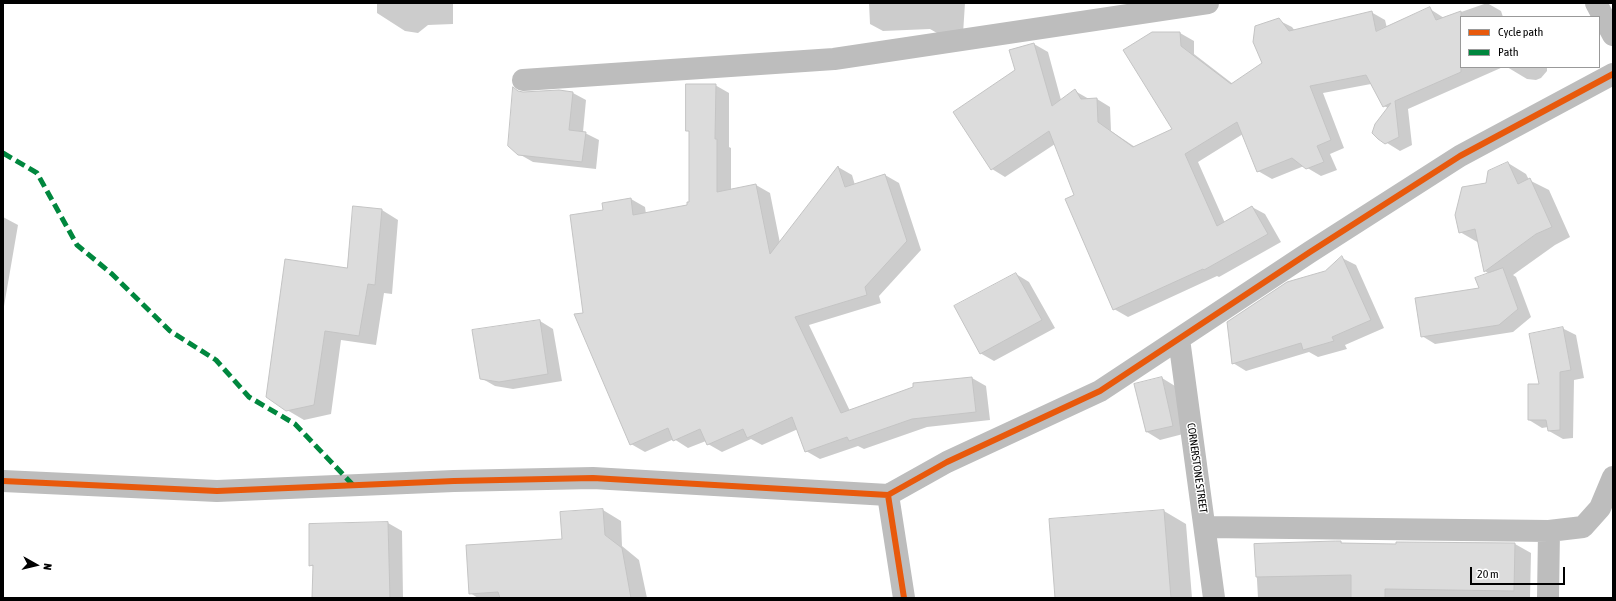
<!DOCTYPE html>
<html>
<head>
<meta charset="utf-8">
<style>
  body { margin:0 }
  #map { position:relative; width:1616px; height:601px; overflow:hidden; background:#fff; font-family:"Asap Condensed",sans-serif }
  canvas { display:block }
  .frame { position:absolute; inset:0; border:4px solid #000; pointer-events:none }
  .legend { position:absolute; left:1460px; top:16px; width:140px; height:52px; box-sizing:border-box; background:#fff; border:1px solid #999; margin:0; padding:5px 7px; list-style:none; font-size:12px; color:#000 }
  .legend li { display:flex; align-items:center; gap:8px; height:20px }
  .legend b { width:20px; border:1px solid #999 }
  .north { position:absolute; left:16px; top:545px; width:40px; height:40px; -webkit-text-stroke:3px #fff; paint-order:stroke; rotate:98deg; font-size:11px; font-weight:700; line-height:16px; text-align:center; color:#000 }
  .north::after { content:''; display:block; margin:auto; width:14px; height:18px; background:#000; clip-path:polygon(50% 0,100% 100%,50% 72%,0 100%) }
  .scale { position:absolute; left:1470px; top:567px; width:95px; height:18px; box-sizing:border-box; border:2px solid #000; border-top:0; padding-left:5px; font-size:12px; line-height:14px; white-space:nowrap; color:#000; -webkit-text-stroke:3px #fff; paint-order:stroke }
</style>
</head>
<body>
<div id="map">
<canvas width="1616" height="601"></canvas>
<div class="frame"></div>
<ul class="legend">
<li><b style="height:5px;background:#e8590c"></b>Cycle path</li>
<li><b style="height:5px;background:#00873e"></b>Path</li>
</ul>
<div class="north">N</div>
<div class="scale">20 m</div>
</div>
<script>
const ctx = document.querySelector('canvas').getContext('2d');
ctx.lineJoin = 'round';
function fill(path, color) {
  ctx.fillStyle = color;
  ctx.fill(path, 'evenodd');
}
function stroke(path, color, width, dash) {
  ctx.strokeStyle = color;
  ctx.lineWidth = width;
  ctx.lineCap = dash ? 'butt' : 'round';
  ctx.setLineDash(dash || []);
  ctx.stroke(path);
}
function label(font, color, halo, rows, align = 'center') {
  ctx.font = font + ' "Asap Condensed",sans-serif';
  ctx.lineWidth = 3;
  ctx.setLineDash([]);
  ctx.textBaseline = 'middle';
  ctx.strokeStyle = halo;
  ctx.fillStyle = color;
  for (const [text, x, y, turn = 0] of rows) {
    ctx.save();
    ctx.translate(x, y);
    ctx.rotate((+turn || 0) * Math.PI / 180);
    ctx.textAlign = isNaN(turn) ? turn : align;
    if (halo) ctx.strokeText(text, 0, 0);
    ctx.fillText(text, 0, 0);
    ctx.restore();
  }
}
const shadow = new Path2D(`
  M377,3H453V24L428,25L418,33L405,31L377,13Z
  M869,3H965L963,34L937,33L930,29L883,31L870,24Z
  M1487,3L1501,11L1503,17H1461V67H1503L1408,109L1412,145L1400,151L1379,138L1388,108L1384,106L1371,84L1323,93L1344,148L1330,154L1337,170L1321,176L1304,166L1272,179L1258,171L1243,134L1198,162L1225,223L1252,207L1265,214L1281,242L1219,277L1217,276L1128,317L1114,309L1075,195L1055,144L1005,177L992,169L1016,71L1034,44L1048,52L1061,100L1075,91L1089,99H1097L1110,107L1111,131L1135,147L1173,130L1152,33H1180L1194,41V54L1233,84L1263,64L1278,20L1292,27L1295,31L1371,12L1385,20L1387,28L1430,9L1444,18Z
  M1507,67H1547V71L1541,78L1536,80L1527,79Z
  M715,85L729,93V147L731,148V190L756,185L770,193L780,243L838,167L852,175L855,185L885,175L899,183L921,250L879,296L881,303L809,325L850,411L914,388V384L972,378L986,386L990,420L927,427L864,449L858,446L820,459L806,451L798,429L762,445L751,439L722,452L708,444L706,441L688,448L674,439L645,452L631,444L585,314L604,211L631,199L645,207L646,214L689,206L690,202V132L687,130Z
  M521,93H573L586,100L583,132L599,140L596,169L533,162L519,154Z
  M1508,163L1526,174L1529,180L1549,190L1570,237L1555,245L1513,275L1516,277L1531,317L1513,332L1435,344L1422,336L1480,288L1489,274L1485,271L1479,243L1460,232L1487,184Z
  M382,210L398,220L392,294L384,293L376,345L341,340L331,414L304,420L287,410L348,269Z
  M3,217L18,225L3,312Z
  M1342,258L1356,265L1384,328L1345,345L1347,349L1318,357L1309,352L1246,371L1233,363L1326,272Z
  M1016,274L1029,282L1055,328L994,361L980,353Z
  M540,321L553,329L562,381L513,389L495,386L481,378Z
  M1562,328L1576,335L1584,378L1574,380L1573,438L1563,439L1549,431L1548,427L1542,428L1529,420Z
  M1162,378L1175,386L1187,433L1160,440L1147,432Z
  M603,510L621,521L622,546L639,560L647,598H478L470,593L563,540Z
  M1164,511L1186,524L1192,598H1056Z
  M388,523L402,531L403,598H313L314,567L310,565V525Z
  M1340,542L1344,544H1515L1531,553L1530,598H1258L1255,545Z`);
const building = new Path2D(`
  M1430,7L1436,20L1461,11V72L1395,101L1399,137L1385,144L1378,139L1372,133L1375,124L1391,103L1383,107L1366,75L1310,86L1331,140L1317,146L1324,162L1306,169L1292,158L1257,172L1237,122L1185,154L1217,226L1252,206L1268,234L1204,270L1203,269L1113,310L1065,199L1074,195L1049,131L991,170L953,112L1015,70L1009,50L1034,43L1052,106L1075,89L1081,99L1097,98L1098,122L1133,147L1172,129L1123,50L1152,32H1180L1181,46L1231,84L1262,63L1253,42L1255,26L1279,18L1289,31L1372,11L1376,31Z
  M686,84H716L715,139H717V192L756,184L770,254L838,166L845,187L885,174L907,241L865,287L867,295L795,317L841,413L913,387V383L972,377L976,412L912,419L849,441L847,437L805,452L792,417L747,438L743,429L707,445L700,429L673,441L668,428L630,445L574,314L583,313L570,215L603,210L602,203L631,198L633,215L687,205V202H689V131H686Z
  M513,87L518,91L523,92L559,90L573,92L569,130L586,132L582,162L518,155L508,146Z
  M1508,162L1518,184L1530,178L1552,227L1536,234L1484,272L1475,229L1459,233L1455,215L1462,187L1486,183L1488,171Z
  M353,206L382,209L375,285L368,284L359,336L325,331L314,405L286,411L266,397L285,259L347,268Z
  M1342,256L1371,320L1332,337L1334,341L1303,350L1301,343L1232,364L1227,322L1287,282L1325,271Z
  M1503,268L1518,309L1499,325L1421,337L1415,298L1479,288L1475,278Z
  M1016,273L1042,320L980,354L954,306Z
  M540,320L548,374L499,382L480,379L472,330Z
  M1563,327L1571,370L1560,372V430L1548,431L1546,420H1528V384H1539L1529,334Z
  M1162,377L1173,426L1146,432L1134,384Z
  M603,509L605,535L622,548L631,598H500L498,592L469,594L466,545L562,539L560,512Z
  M1164,510L1171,598H1055L1049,519Z
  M388,522L390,598H312L313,565L309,566V524Z
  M1336,541H1341V543L1396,544V542L1515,543L1514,591L1385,589V598H1351V575L1256,577L1254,544Z`);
const minor = new Path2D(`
  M1596,3L1613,35
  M523,80L834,59L1208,3
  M1179,339L1214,598
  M3,481L217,491L454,481L593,478L888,495
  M1205,527L1549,531L1583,527L1600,508L1613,477
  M904,598L888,495L947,462L1100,391L1310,252L1460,156L1613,74
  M1548,598L1549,531`);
const quiet = new Path2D(`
  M3,153L37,173L77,245L112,274L170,331L216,360L249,397L295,424L353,485`);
const cycleway = new Path2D(`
  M3,481L217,491L454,481L593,478L888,495
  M904,598L888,495L947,462L1100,391L1310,252L1460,156L1613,74`);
const streetNames = [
  ["CORNERSTONE STREET",1197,468,82]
];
fill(shadow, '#0003');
fill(building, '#dcdcdc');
stroke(building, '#c4c4c4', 1);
stroke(minor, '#bdbdbd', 22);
stroke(quiet, '#00873e', 5, [10, 5]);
stroke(cycleway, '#e8590c', 6);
label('11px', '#000', '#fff', streetNames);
</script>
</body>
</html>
